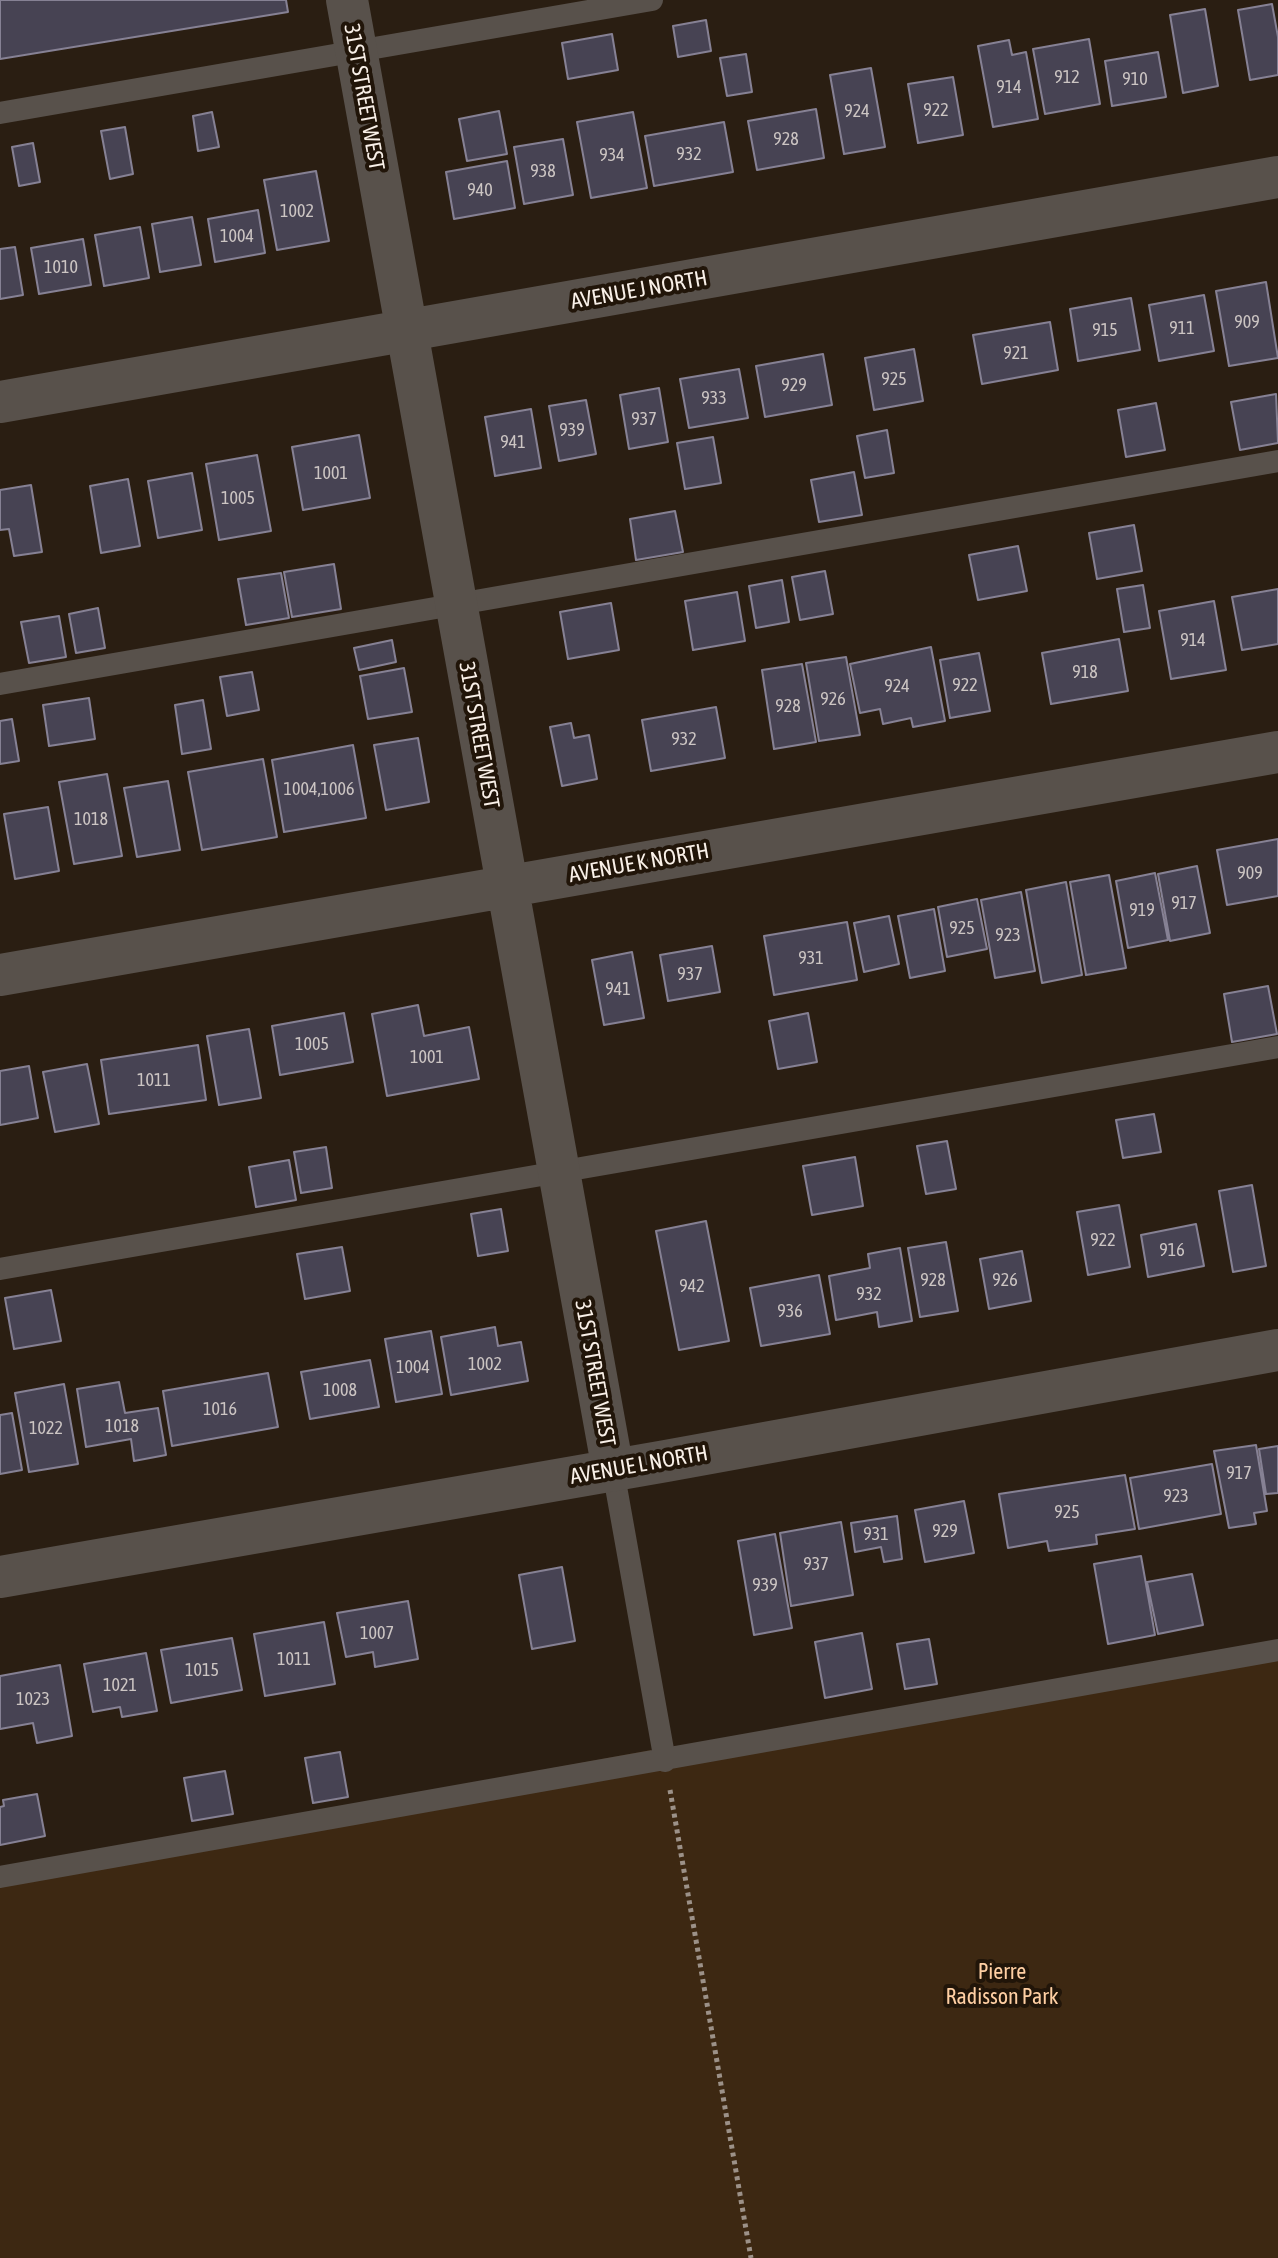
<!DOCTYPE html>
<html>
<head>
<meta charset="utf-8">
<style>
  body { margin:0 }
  canvas { display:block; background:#2a1e12 }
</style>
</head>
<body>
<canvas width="1278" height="2258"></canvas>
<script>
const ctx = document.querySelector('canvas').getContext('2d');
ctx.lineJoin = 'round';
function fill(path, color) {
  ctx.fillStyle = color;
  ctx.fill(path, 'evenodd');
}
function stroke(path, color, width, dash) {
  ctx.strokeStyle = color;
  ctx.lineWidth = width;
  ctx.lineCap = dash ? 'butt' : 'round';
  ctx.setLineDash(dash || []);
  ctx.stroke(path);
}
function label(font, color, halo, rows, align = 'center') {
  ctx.font = font + ' "Asap Condensed",sans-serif';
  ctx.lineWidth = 8;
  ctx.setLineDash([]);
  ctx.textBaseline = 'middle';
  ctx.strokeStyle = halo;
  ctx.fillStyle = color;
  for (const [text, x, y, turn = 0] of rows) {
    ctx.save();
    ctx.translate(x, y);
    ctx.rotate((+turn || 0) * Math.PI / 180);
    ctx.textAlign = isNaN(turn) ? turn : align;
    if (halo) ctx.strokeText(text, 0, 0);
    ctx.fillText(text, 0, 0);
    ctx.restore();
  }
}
const green = new Path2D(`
  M1278,1658V2258H0V1869L651,1750L654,1766Z`);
const building = new Path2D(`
  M0,0H286L288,12L0,59Z
  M1272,4L1278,37V75L1250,80L1238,10Z
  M1205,9L1218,86L1183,93L1170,15Z
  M706,20L711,51L678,57L673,26Z
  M612,34L618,70L568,79L562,43Z
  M1089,39L1100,104L1045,114L1033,49Z
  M1009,40L1012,55L1026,52L1038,119L993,127L978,46Z
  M1158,52L1166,97L1112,106L1105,61Z
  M746,54L752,92L727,96L720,58Z
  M871,68L885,147L844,154L830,75Z
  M953,77L963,135L918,143L908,84Z
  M816,109L824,158L757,170L748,121Z
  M499,111L507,154L467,161L459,119Z
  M212,112L219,147L198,151L193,116Z
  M633,112L647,188L591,198L577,122Z
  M724,122L733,172L654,186L645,136Z
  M125,127L133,174L110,179L101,131Z
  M563,139L573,195L524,204L514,147Z
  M33,143L40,182L19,186L12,147Z
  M507,161L515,208L454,219L446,172Z
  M316,171L329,241L277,250L264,180Z
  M258,210L265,253L215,262L208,219Z
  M192,217L201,265L160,272L152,224Z
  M140,227L149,278L104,286L95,235Z
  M83,239L91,285L39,294L31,248Z
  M15,247L23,295L0,299V249Z
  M1266,282L1278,358L1229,366L1216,291Z
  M1204,295L1214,351L1159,361L1149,305Z
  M1131,298L1140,350L1078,361L1070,309Z
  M1050,322L1058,370L982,384L973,335Z
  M914,349L923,401L874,410L865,358Z
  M823,354L832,405L765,417L756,366Z
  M739,369L748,418L689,428L680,379Z
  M659,388L668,442L629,449L620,395Z
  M1276,394L1278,443L1240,450L1231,402Z
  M586,400L596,454L559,461L549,406Z
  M1156,403L1165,450L1126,457L1118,410Z
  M531,409L541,468L495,476L485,417Z
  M887,430L894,473L865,478L857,436Z
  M359,435L370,498L303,510L292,447Z
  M713,437L721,483L685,489L677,443Z
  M257,455L271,531L219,540L206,464Z
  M854,472L862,515L819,522L811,480Z
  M192,473L202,530L158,538L148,481Z
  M128,479L140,546L101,553L90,486Z
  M31,485L42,552L14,556L9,529L0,530V490Z
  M675,511L683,552L636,560L630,519Z
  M1134,525L1142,571L1097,579L1089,533Z
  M1018,546L1027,591L978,600L969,555Z
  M334,564L341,609L292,617L284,572Z
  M825,571L833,614L800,620L792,577Z
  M281,573L289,618L246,625L238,579Z
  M782,580L789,622L756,628L749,586Z
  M1143,585L1150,628L1124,632L1117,589Z
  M1278,589V644L1242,650L1232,597Z
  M737,592L745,641L693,650L685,601Z
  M1214,601L1226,670L1171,679L1159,611Z
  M611,603L619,650L568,659L560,612Z
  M98,608L105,648L76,653L69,614Z
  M59,616L66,657L29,663L21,622Z
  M1119,639L1128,691L1051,704L1042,653Z
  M392,640L396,662L359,670L354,648Z
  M931,647L945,721L913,727L911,718L883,724L880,709L860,713L850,664Z
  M979,653L990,711L950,718L940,660Z
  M846,657L860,735L819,741L806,663Z
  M802,664L816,742L774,749L762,670Z
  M404,668L412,712L368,719L360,676Z
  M252,672L259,710L227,716L220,677Z
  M89,698L95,739L49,746L43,705Z
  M203,700L211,749L182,754L175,705Z
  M716,707L725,758L651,771L642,720Z
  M12,719L19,761L0,764V721Z
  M571,723L574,738L589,735L597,779L562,786L550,727Z
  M418,738L429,802L386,810L374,745Z
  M353,745L366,818L284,832L272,760Z
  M263,759L277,837L202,850L188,772Z
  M107,774L122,856L74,864L59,782Z
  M168,781L180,850L137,857L124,788Z
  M48,807L59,871L15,879L4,814Z
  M1278,839V896L1227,905L1217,850Z
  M1197,866L1210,933L1170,941L1158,874Z
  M1155,873L1168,940L1128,948L1116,881Z
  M1109,875L1126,968L1086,975L1070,882Z
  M1066,882L1082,975L1042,983L1026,890Z
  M1021,892L1035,971L995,978L981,900Z
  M977,899L987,949L947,957L938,907Z
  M934,909L945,971L910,978L898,916Z
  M889,916L899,964L864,972L854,923Z
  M847,922L857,980L774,995L764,936Z
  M712,946L720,992L668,1001L660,955Z
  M632,952L644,1018L604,1025L592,960Z
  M1268,986L1277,1034L1232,1042L1224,994Z
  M418,1005L424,1036L469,1027L479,1079L387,1096L372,1014Z
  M344,1013L353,1062L280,1075L272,1026Z
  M808,1013L817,1062L778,1069L769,1021Z
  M249,1029L261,1098L219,1105L207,1036Z
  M198,1045L206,1100L109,1114L101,1060Z
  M87,1064L99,1124L55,1132L43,1072Z
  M29,1066L38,1118L0,1125V1071Z
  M1154,1114L1161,1152L1123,1158L1116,1120Z
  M947,1141L956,1189L926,1194L917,1146Z
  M326,1147L332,1188L301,1193L294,1152Z
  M855,1157L863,1206L812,1215L803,1166Z
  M289,1160L296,1200L256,1207L249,1167Z
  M1252,1185L1266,1266L1233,1272L1219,1191Z
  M1119,1205L1130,1267L1088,1275L1077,1212Z
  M501,1209L508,1251L478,1256L471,1214Z
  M706,1221L729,1341L679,1350L656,1231Z
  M1196,1224L1204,1266L1148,1277L1141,1235Z
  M946,1242L958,1311L920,1317L908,1248Z
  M342,1247L350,1291L305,1299L297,1254Z
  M900,1248L912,1321L879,1327L877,1312L836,1320L829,1276L870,1268L868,1254Z
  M1022,1251L1031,1301L989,1309L980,1259Z
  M819,1275L830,1334L761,1346L750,1288Z
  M51,1290L61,1341L14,1349L5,1298Z
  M495,1327L498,1346L521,1342L528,1381L451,1395L441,1337Z
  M431,1331L442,1394L396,1402L385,1339Z
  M370,1360L379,1407L310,1419L301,1372Z
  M268,1373L278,1427L172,1446L163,1391Z
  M119,1382L125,1413L158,1408L166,1455L134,1461L131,1439L86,1447L77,1389Z
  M64,1384L78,1464L29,1472L15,1393Z
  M12,1413L22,1470L0,1474V1415Z
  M1256,1445L1267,1511L1254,1513L1256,1524L1229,1528L1214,1451Z
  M1278,1446V1493L1266,1494L1259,1449Z
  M1212,1464L1221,1514L1139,1529L1130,1478Z
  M1125,1475L1135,1529L1096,1535L1097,1544L1049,1551L1047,1541L1008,1548L999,1494Z
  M964,1501L974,1553L925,1562L915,1510Z
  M897,1516L902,1559L884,1562L881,1547L855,1552L851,1523Z
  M841,1522L853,1595L791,1606L780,1533Z
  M775,1534L792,1628L754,1635L738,1541Z
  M1141,1556L1155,1635L1108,1644L1094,1564Z
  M562,1567L575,1641L532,1649L519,1575Z
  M1192,1574L1203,1625L1158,1634L1147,1582Z
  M408,1601L418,1659L375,1667L373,1652L346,1657L337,1613Z
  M324,1622L335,1684L265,1696L254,1634Z
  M862,1633L872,1689L825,1698L815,1642Z
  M232,1638L242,1690L171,1703L161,1650Z
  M929,1639L937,1684L905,1689L897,1644Z
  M146,1653L157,1711L122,1717L120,1707L93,1712L84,1664Z
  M60,1665L72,1736L37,1743L33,1723L0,1729V1676Z
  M340,1752L348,1797L313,1803L305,1758Z
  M225,1771L233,1814L192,1821L184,1778Z
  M37,1794L45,1836L0,1845V1807L4,1806L3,1800Z`);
const path = new Path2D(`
  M670,1790L751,2258`);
const service = new Path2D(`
  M0,113L652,0
  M0,684L1278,461
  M0,1269L1278,1047
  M613,1470L665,1761
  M0,1877L1278,1650`);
const minor = new Path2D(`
  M347,0L613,1470
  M0,402L1278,177
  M0,975L1278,752
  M0,1577L666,1461L1278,1350`);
const numberNames = [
  ["912",1067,77],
  ["910",1135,79],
  ["914",1009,87],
  ["922",936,110],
  ["924",857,111],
  ["928",786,139],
  ["932",689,154],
  ["934",612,155],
  ["938",543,171],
  ["940",480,190],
  ["1002",297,211],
  ["1004",237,236],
  ["1010",61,267],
  ["909",1247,322],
  ["911",1182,328],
  ["915",1105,330],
  ["921",1016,353],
  ["925",894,379],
  ["929",794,385],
  ["933",714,398],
  ["937",644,419],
  ["939",572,430],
  ["941",513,442],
  ["1001",331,473],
  ["1005",238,498],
  ["914",1193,640],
  ["918",1085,672],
  ["922",965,685],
  ["924",897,686],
  ["926",833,699],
  ["928",788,706],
  ["932",684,739],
  ["1004,1006",319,789],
  ["1018",91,819],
  ["909",1250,873],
  ["917",1184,903],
  ["919",1142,910],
  ["925",962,928],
  ["923",1008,935],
  ["931",811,958],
  ["937",690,974],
  ["941",618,989],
  ["1005",312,1044],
  ["1001",427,1057],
  ["1011",154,1080],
  ["922",1103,1240],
  ["916",1172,1250],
  ["928",933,1280],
  ["926",1005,1280],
  ["942",692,1286],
  ["932",869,1294],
  ["936",790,1311],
  ["1002",485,1364],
  ["1004",413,1367],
  ["1008",340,1390],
  ["1016",220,1409],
  ["1018",122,1426],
  ["1022",46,1428],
  ["917",1239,1473],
  ["923",1176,1496],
  ["925",1067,1512],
  ["929",945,1531],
  ["931",876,1534],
  ["937",816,1564],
  ["939",765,1585],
  ["1007",377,1633],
  ["1011",294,1659],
  ["1015",202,1670],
  ["1021",120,1685],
  ["1023",33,1699]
];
const streetNames = [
  ["31ST STREET WEST",364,97,80],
  ["AVENUE J NORTH",639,290,-10],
  ["31ST STREET WEST",479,735,80],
  ["AVENUE K NORTH",639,863,-10],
  ["31ST STREET WEST",595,1373,80],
  ["AVENUE L NORTH",639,1465,-10]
];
const parkNames = [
  ["Pierre",1002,1972],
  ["Radisson Park",1002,1997]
];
fill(green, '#3d2812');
fill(building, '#474353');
stroke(building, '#868194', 2);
stroke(path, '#9c9188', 5, [4, 4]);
stroke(service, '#58514b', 22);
stroke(minor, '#58514b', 42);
label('18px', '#ccc5c3', null, numberNames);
label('22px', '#f9f0e8', '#211509', streetNames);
label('22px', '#ffcfa3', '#211509', parkNames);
</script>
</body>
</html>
